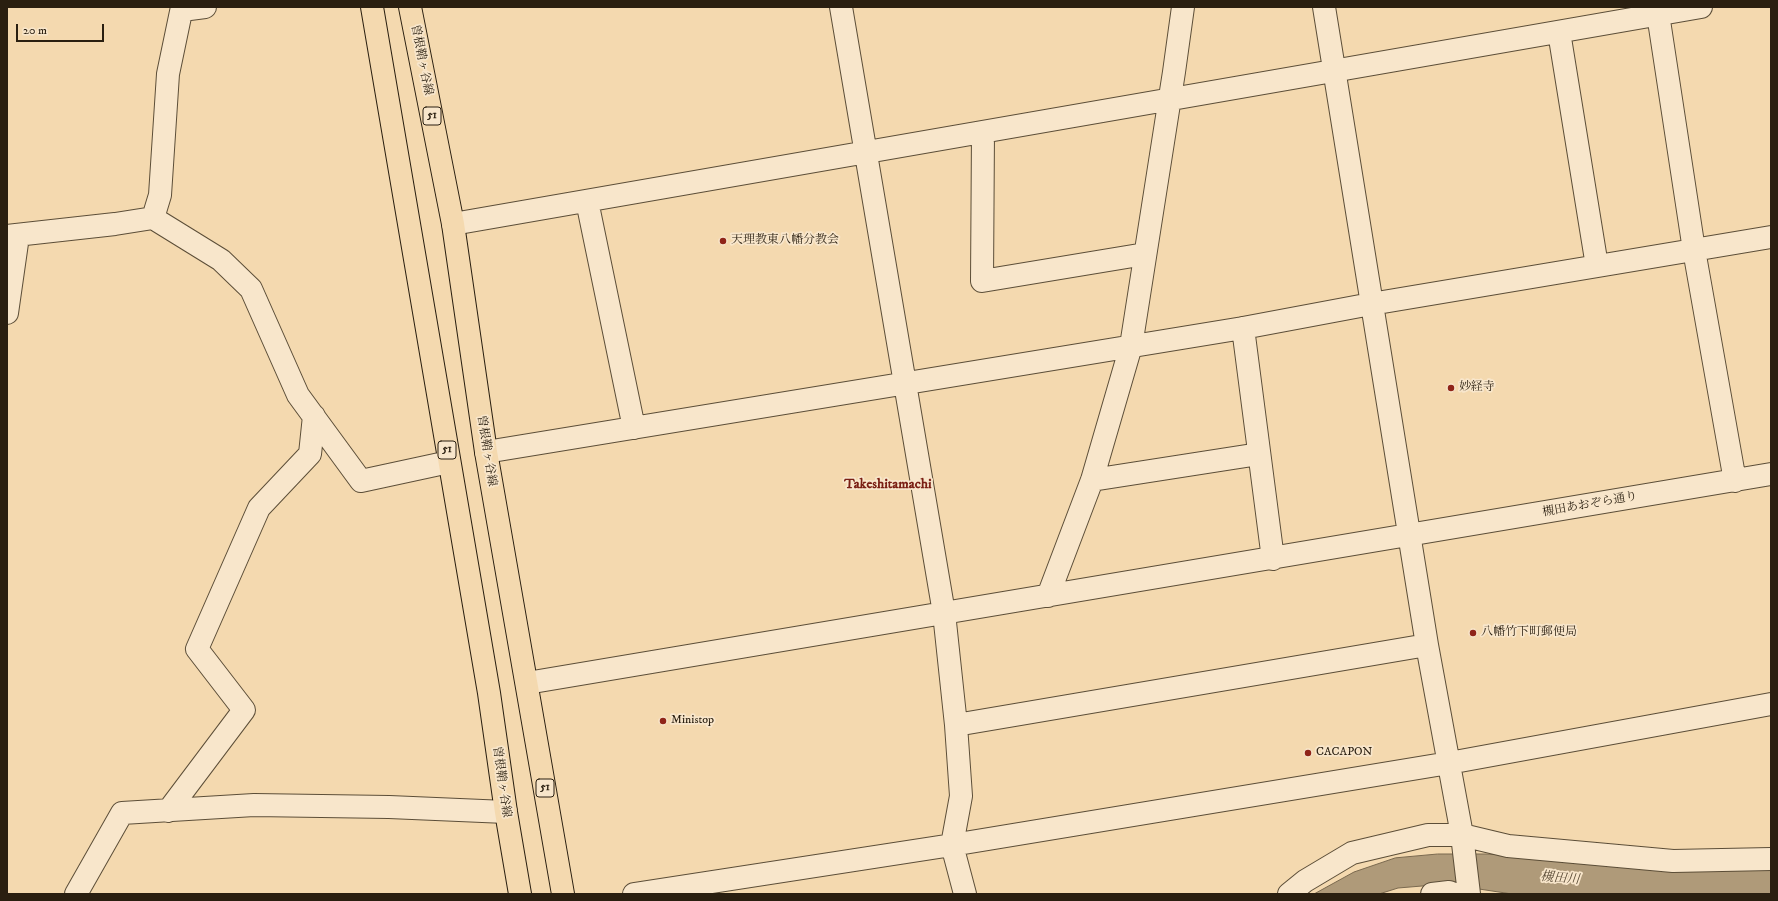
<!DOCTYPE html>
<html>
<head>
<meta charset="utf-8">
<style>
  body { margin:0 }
  #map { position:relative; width:1778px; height:901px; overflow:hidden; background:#f4d9af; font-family:"IM FELL DW Pica",serif }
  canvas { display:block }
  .frame { position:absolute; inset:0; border:8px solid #2a1f10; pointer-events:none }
  .scale { position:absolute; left:16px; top:24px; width:88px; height:18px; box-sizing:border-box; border:2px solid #2a1f10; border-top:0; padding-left:5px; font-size:12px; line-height:14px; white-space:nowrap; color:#2a1f10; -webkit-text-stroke:3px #f8e6cb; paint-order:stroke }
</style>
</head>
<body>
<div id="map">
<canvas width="1778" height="901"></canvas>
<div class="frame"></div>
<div class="scale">20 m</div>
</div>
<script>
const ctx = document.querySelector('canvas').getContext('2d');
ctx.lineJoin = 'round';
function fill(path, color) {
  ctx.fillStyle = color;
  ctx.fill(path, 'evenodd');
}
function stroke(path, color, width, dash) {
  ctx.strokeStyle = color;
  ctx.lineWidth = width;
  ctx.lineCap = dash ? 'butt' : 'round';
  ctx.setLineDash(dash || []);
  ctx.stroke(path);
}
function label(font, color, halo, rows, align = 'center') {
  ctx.font = font + ' "IM FELL DW Pica","Noto Serif JP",serif';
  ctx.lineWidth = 3.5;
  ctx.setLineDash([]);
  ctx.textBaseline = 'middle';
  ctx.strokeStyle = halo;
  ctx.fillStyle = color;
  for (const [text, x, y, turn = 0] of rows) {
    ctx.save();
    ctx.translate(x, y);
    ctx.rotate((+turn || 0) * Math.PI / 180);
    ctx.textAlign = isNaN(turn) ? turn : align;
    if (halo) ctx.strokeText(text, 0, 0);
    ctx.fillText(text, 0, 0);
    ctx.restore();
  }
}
const water = new Path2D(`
  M1438,854H1486L1771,868V894H1512L1446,884L1398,888L1379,894H1314L1354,872L1395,858Z`);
const minor = new Path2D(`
  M841,7L944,613L956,725L961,796L952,845L965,894
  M1324,7L1427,645L1462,835L1469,894
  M182,10L205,7
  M1658,14L1694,250L1735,481
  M1559,32L1597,266
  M983,132L982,281L1145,254
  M587,201L634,428
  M153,218L221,260L251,289L298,395L361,481L449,462
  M453,224L1701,7
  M7,236L115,224L153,218L160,195L168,74L182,7
  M7,313L18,236
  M1243,328L1273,559
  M486,452L1243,328L1371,304L1771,237
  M1092,480L1259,454
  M1048,596L1092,480L1131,346L1174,72L1183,7
  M527,683L1771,474
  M956,725L1427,645
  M168,811L244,710L197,649L259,508L310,454L314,416
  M76,894L122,813L254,805L389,807L506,812
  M634,894L952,845L1449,763L1771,704
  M1289,894L1305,881L1352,853L1428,835H1462L1508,846L1673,861L1771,859
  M1432,894L1449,892L1454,894`);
const major = new Path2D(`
  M372,7L489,693L506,812L520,894
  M410,7L453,224L486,452L563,894`);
const markers = [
  [723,241,4,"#8f2418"],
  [1451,388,4,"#8f2418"],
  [1473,633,4,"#8f2418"],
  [663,721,4,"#8f2418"],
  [1308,753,4,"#8f2418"]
];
const shields = [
  [432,116,18],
  [447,450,18],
  [545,788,18]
];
const shieldNames = [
  ["51",432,116],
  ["51",447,450],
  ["51",545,788]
];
const streetNames = [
  ["曽根鞘ヶ谷線",421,60,79],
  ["曽根鞘ヶ谷線",486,451,81],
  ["槻田あおぞら通り",1590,505,-10],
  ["曽根鞘ヶ谷線",501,782,82]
];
const poiNames = [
  ["天理教東八幡分教会",731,241],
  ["妙経寺",1459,388],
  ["八幡竹下町郵便局",1481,633],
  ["Ministop",671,721],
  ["CACAPON",1316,753]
];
const waterNames = [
  ["槻田川",1560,879,5]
];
const quarterNames = [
  ["Takeshitamachi",888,485]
];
fill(water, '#af9a79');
stroke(water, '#7a694f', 1);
stroke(minor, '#5c4e38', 24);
stroke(major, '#2a1f10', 24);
stroke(minor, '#f8e6cb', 22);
stroke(major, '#f4d9af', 22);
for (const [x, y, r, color] of markers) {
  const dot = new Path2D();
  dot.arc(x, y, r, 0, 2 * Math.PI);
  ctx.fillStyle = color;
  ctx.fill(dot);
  stroke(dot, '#f8e6cb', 1.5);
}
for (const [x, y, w] of shields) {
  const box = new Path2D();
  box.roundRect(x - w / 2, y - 9, w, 18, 3);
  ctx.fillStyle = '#f8e6cb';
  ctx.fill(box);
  stroke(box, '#2a1f10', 1);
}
label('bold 11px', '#2a1f10', null, shieldNames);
label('12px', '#2a1f10', '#f8e6cb', streetNames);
label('12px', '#2a1f10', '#f8e6cb', poiNames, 'left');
label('italic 13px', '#594a35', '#f8e6cb', waterNames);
label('bold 14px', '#7a1f14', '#f8e6cb', quarterNames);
</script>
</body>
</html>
